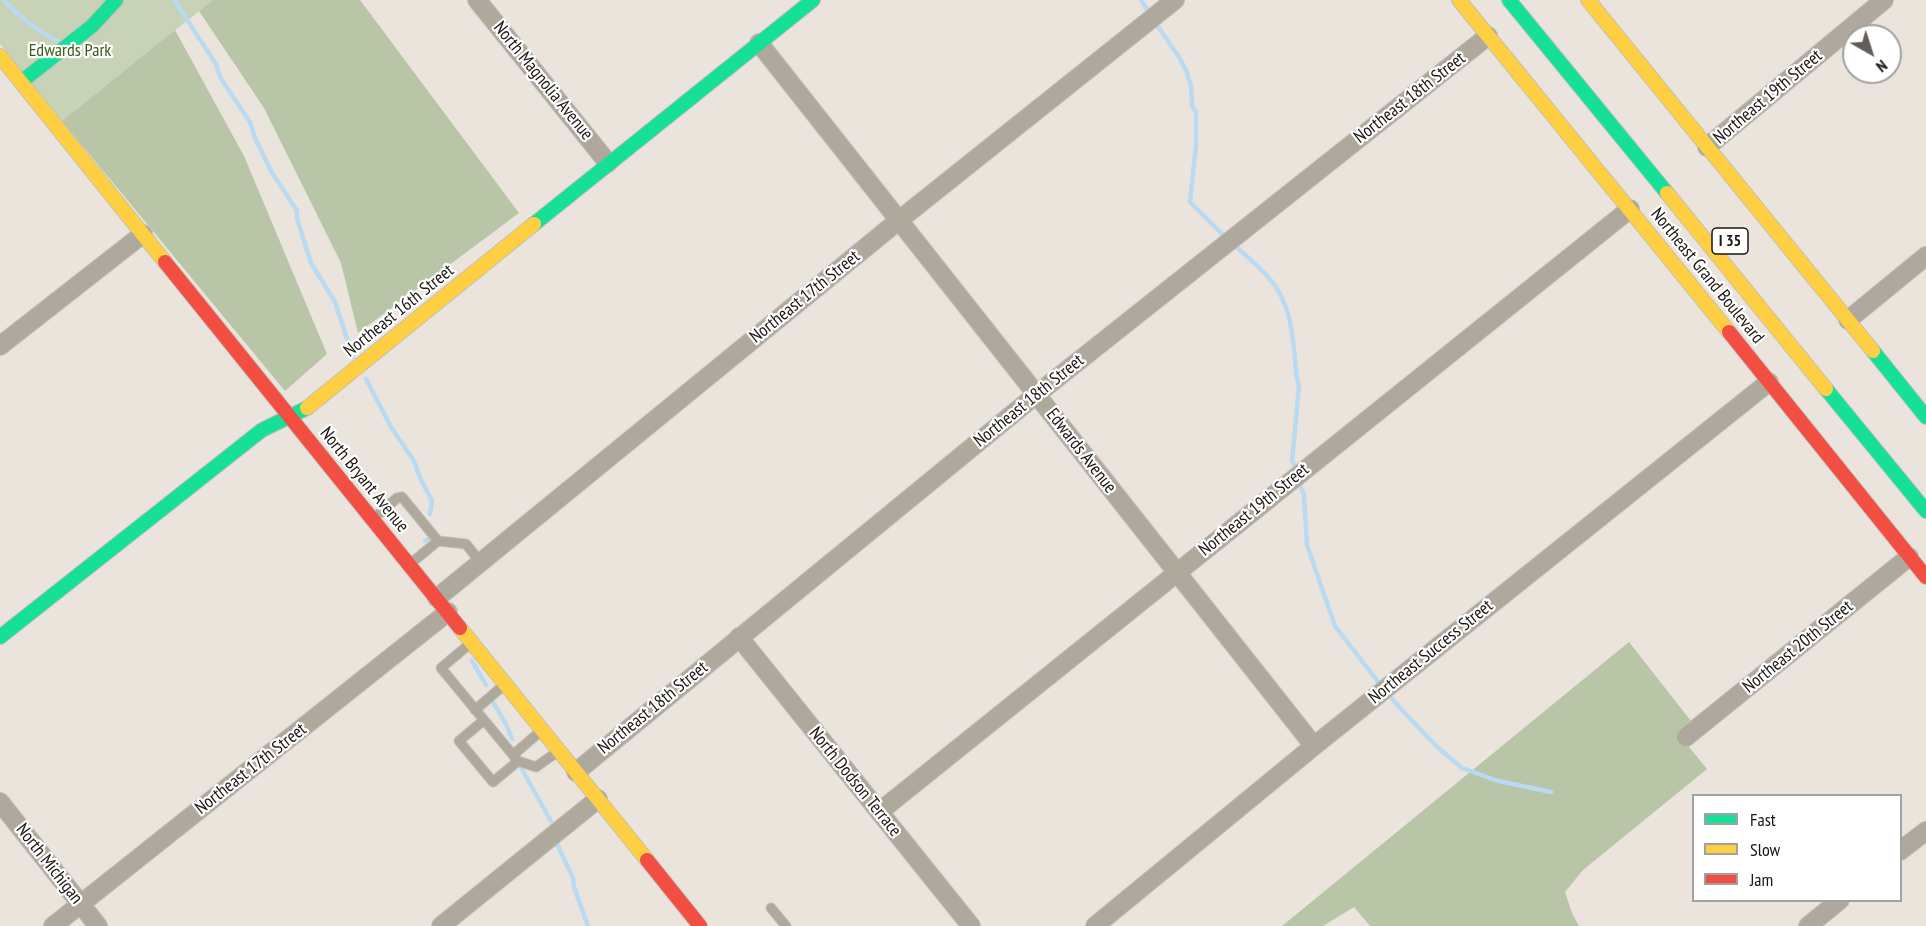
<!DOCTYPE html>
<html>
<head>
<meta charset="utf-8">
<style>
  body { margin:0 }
  #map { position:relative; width:1926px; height:926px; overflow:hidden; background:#eae4dd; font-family:"PT Sans Narrow",sans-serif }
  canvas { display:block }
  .legend { position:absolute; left:1692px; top:794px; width:210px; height:108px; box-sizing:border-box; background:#fff; border:2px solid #a3a19f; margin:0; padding:8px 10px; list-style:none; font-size:18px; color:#191510 }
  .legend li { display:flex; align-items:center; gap:12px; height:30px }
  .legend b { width:30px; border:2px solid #a3a19f }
  .north { position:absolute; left:1842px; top:24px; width:60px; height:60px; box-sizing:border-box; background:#fff; border:2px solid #a3a19f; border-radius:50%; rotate:141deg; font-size:16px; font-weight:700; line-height:24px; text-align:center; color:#191510 }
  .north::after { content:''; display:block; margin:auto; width:21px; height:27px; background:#625d58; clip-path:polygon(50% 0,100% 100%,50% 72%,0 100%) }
</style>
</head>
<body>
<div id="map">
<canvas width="1926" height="926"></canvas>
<ul class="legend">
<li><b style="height:8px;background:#16e098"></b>Fast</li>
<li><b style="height:8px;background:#ffcf43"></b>Slow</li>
<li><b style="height:8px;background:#f24e42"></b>Jam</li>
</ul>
<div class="north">N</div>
</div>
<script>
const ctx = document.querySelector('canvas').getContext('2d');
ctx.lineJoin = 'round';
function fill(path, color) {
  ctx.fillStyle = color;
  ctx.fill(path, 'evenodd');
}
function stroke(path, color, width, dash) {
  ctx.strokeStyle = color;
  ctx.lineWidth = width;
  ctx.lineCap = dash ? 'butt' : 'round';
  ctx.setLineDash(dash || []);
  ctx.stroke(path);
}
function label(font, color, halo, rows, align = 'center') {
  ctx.font = font + ' "PT Sans Narrow",sans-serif';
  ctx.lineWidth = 4.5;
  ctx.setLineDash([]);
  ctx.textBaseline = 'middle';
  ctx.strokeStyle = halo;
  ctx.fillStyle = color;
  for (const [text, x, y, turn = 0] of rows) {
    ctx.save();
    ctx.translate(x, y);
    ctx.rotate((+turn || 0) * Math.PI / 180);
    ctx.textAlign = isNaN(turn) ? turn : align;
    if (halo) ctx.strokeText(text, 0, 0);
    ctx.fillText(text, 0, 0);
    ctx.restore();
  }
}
const green = new Path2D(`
  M0,0H213L62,121L0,44Z`);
const forest = new Path2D(`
  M213,0H360L519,213L358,333L341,263L264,108L199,11Z
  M175,30L244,156L327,354L285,391L62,121Z
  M1629,642L1691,721L1689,747L1707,769L1583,870L1565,892L1572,913L1579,926H1370L1354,907L1323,926H1282Z`);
const stream = new Path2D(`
  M4,0C20,18 37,31 59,42
  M174,0L216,64L220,77L250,122L255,138L271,171L297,211V218L311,263L335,302L353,357
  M1141,0L1150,14
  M1154,21L1179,57L1187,72L1188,78L1191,84L1192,106L1196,112V145L1190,202L1226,238
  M83,47L95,49
  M1232,243C1245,255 1267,273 1276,287C1294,315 1293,346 1297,379L1299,386L1292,461L1296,468L1295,472
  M366,379L391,427L414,461L420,478L432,501L430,514
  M1298,480L1304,495L1307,545L1335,626L1382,687
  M425,541L428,539
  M472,661L486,685
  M1387,693L1401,709L1436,746L1462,768L1498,781L1551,792
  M490,697L506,724L512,739
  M519,764L551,821
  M556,839L558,846L573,878L574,887L588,926`);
const lane = new Path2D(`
  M373,519L397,498L402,497L438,541L466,544L481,563
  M410,564L438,541
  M472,642L441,668L513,755
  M475,710L504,685
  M484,720L459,741L493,782L518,761
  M542,730L513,755L518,761L536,767L557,752
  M771,908L786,926`);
const street = new Path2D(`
  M477,0L608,163
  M759,43L1314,746
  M1707,147L1884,0
  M1848,320L1926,256
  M0,346L143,234
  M437,598L898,221L1175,0
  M739,637L971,926
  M1686,737L1909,557
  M576,772L1037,394L1488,36
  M0,802L98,926
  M879,812L1630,209
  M1900,851L1926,831
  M53,926L448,612
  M441,926L598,799
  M1095,926L1314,746L1769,382
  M1808,926L1840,900`);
const fast = new Path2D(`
  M1509,0L1667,193
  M21,82L92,26L116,0
  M534,224L813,0
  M1873,351L1926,417
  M1826,389L1926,511
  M0,637L262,430L307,408`);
const slow = new Path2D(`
  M1459,0L1729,332
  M1588,0L1873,351
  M0,56L165,262
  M1667,193L1826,389
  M307,408L534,224
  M460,628L647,860`);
const jam = new Path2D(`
  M165,262L460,628
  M1729,332L1926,577
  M647,860L700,926`);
const shields = [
  [1730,241,36]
];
const shieldNames = [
  ["I 35",1730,241]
];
const parkNames = [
  ["Edwards Park",70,51]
];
const streetNames = [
  ["North Magnolia Avenue",543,81,51],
  ["Northeast 19th Street",1768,97,-40],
  ["Northeast 18th Street",1410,98,-38],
  ["Northeast Grand Boulevard",1707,276,51],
  ["Northeast 17th Street",805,297,-39],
  ["Northeast 16th Street",399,311,-39],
  ["Northeast 18th Street",1029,401,-39],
  ["Edwards Avenue",1081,451,52],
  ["North Bryant Avenue",364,480,51],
  ["Northeast 19th Street",1254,510,-39],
  ["Northeast 20th Street",1798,647,-39],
  ["Northeast Success Street",1431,652,-39],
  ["Northeast 18th Street",653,708,-39],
  ["Northeast 17th Street",251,769,-38],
  ["North Dodson Terrace",855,782,51],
  ["North Michigan",49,864,52]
];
fill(green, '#c7d2b6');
fill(forest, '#b8c5a7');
stroke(stream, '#b9daf1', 4.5);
stroke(lane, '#c4bfb9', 11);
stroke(street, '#c4bfb9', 20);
stroke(fast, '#c4bfb9', 16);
stroke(slow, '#c4bfb9', 16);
stroke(jam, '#c4bfb9', 16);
stroke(lane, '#aea99c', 9);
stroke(street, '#aea99c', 18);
stroke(fast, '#16e098', 14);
stroke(slow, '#ffcf43', 14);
stroke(jam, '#f24e42', 14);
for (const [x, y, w] of shields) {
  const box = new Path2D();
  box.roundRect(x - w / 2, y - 13, w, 26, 4.5);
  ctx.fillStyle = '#fff';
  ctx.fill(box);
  stroke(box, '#191510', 1.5);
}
label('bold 16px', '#191510', null, shieldNames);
label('18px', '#3b5c18', '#fff', parkNames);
label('18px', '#191510', '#fff', streetNames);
</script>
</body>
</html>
